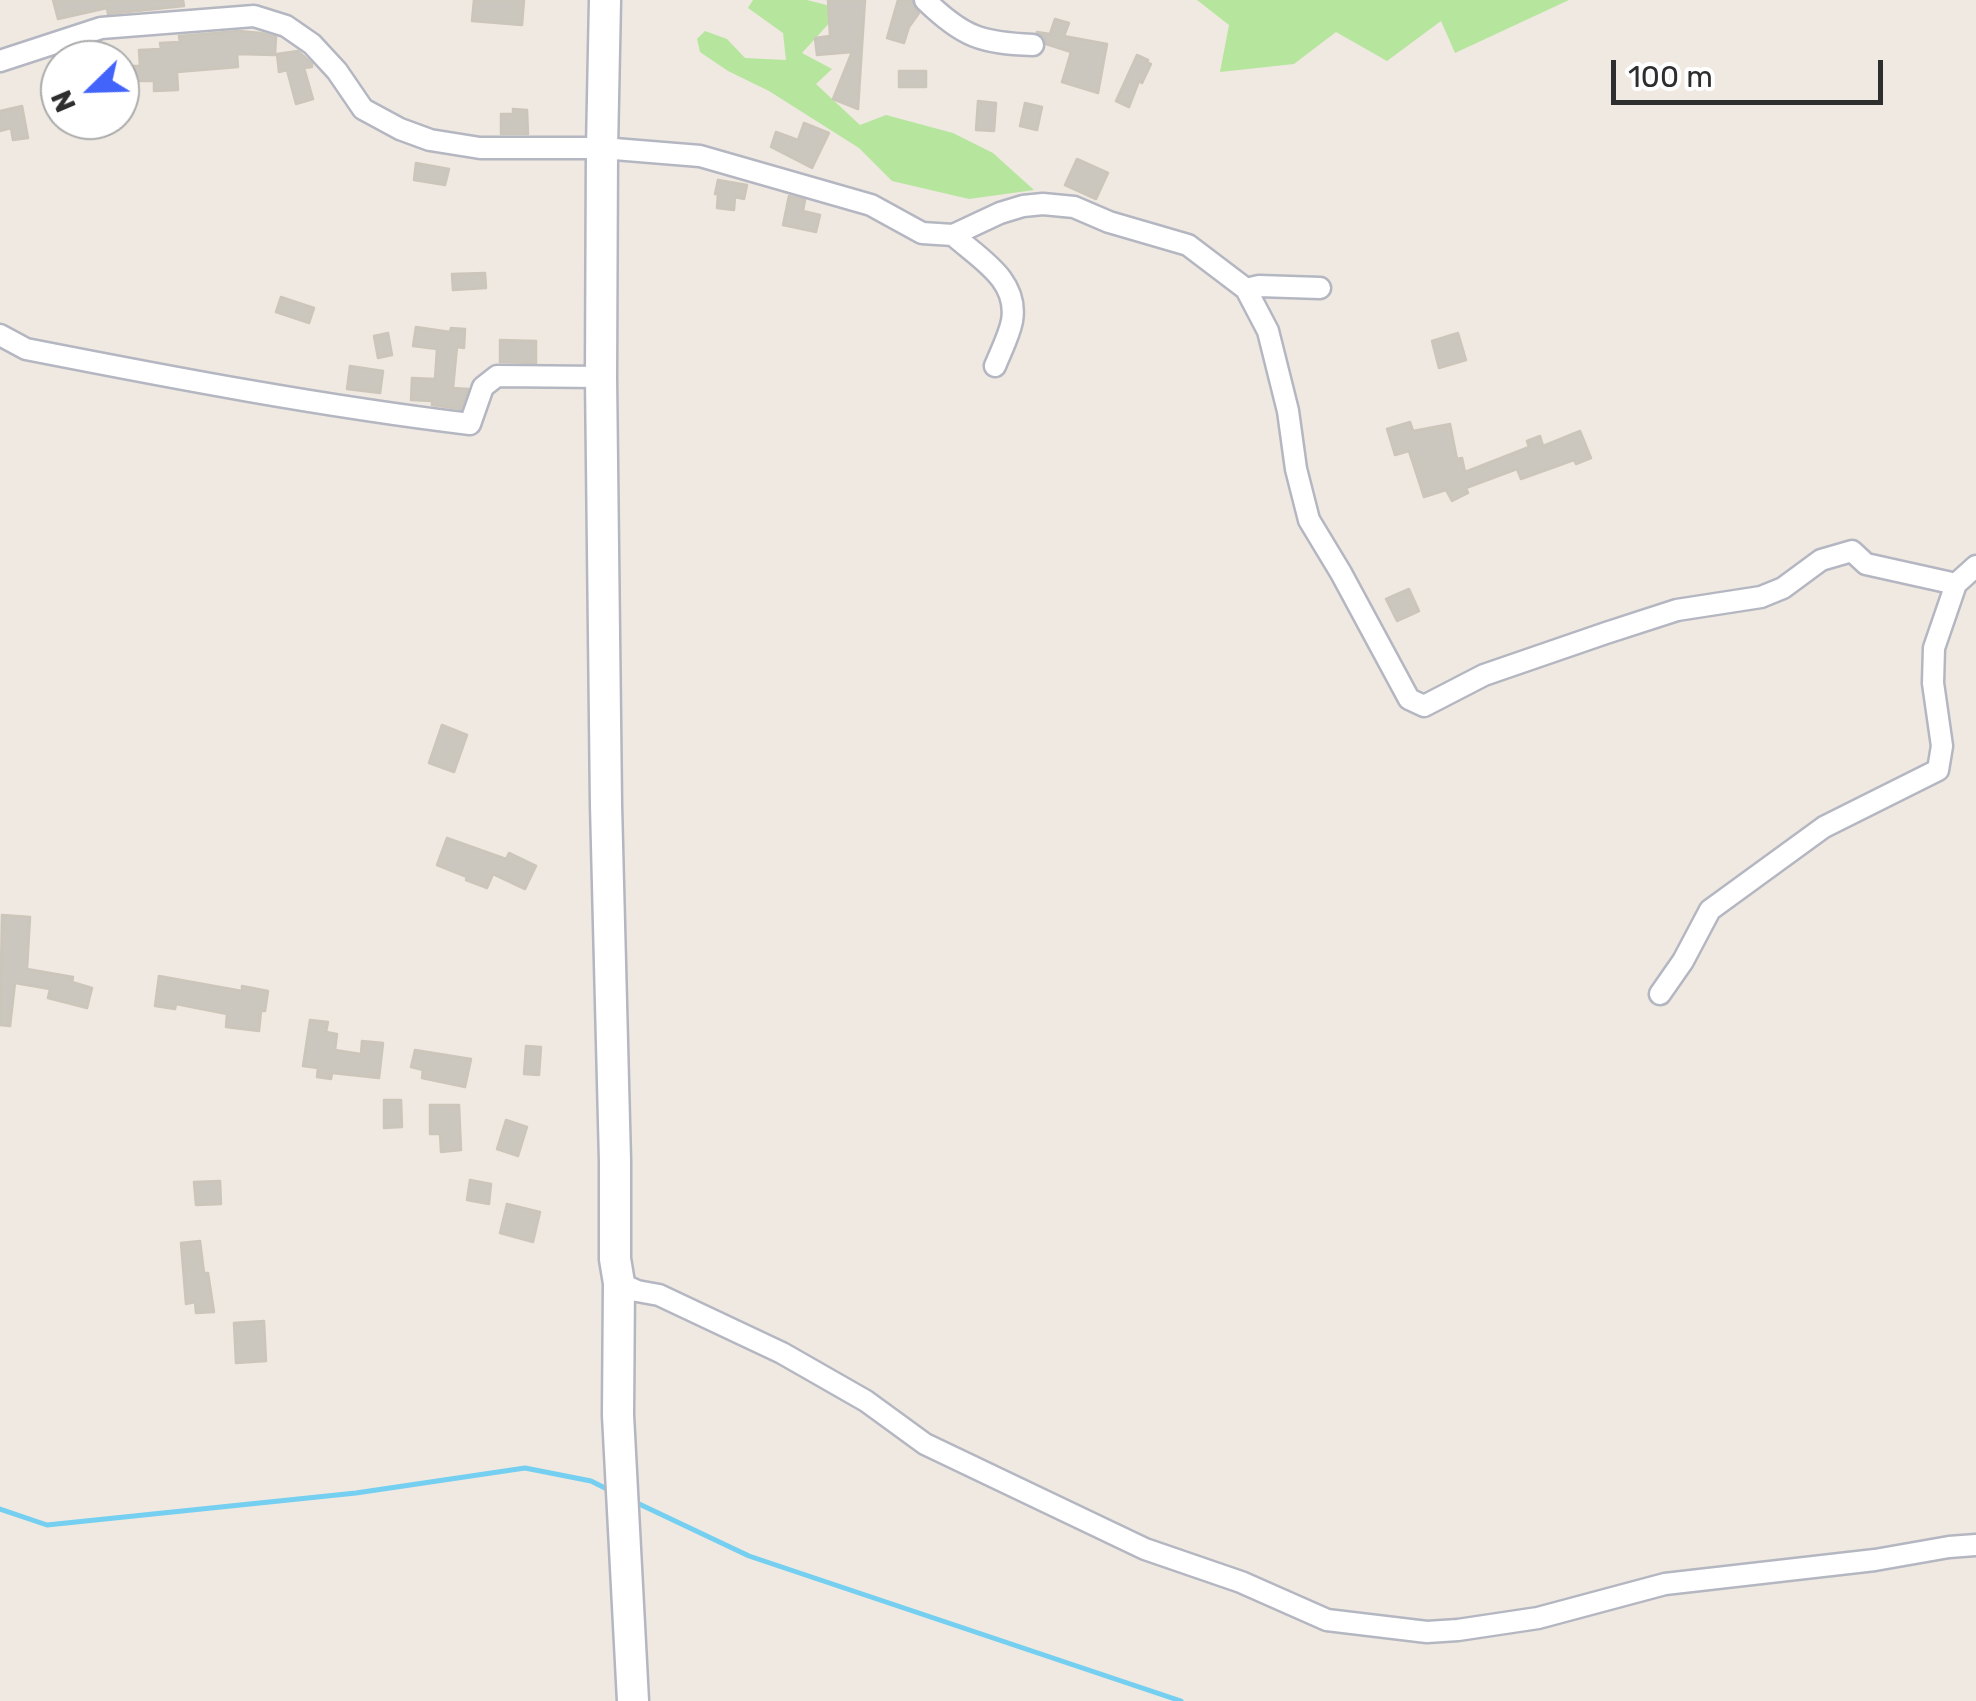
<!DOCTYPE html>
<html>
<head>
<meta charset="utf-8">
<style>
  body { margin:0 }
  #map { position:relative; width:1976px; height:1701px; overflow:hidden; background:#efe9e1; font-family:Rubik,sans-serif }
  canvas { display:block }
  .north { position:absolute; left:40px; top:40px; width:100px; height:100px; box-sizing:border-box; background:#fff; border:2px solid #ababab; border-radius:50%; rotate:247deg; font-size:28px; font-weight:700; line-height:40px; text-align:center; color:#2e2e2e }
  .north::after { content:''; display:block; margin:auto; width:35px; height:45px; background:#4264fb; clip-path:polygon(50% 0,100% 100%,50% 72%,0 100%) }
  .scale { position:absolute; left:1611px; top:60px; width:272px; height:45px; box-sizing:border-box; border:5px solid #2e2e2e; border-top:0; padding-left:12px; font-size:30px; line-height:35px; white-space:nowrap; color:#2e2e2e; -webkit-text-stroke:8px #fff; paint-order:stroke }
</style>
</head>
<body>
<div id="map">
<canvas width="1976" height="1701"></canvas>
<div class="north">N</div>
<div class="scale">100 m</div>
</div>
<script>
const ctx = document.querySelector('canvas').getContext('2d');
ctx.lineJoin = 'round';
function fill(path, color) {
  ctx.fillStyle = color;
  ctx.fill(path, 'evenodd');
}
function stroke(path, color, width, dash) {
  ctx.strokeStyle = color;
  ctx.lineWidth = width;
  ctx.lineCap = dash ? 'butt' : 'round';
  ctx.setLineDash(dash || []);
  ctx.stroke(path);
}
const green = new Path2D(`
  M753,0H807L842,9L802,53L832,69L816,84L860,125L886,115L953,133L993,153L1034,190L969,199L892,181L859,148L769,91L728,71L700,52L697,39L705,31L727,39L745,58L786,60L783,33L748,8Z
  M1197,0H1569L1455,53L1441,21L1387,61L1336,32L1294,64L1220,72L1229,25Z`);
const stream = new Path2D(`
  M635,1502L749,1556L1181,1701
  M0,1509L47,1525L356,1493L525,1468L591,1481L611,1491`);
const building = new Path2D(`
  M53,0H183L184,6L108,14L107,8L58,19Z
  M474,0H524L522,25L472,21Z
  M828,0H865L858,109L833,99L852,52L817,55L815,38L830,36Z
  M898,0H912V5L919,13L909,27L904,43L887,38Z
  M1055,19L1069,23L1064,36L1107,44L1098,93L1062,82L1071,52L1046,44L1045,38L1037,32L1050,34Z
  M239,31L261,33L276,37L275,55L237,54L238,67L177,72L178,90L154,91V81H126V66H140L139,50L161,49L160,43L180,42L179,36Z
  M298,51L312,64V67L304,68L313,99L296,104L287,70L279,72L277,54Z
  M1137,55L1148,60L1147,62L1151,64L1142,83L1139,81L1129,107L1116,101Z
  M899,71H926V87H899Z
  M978,101L996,103L994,131L976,130Z
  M1025,103L1042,107L1037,130L1020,126Z
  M22,106L28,138L13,140L11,128L0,131V111Z
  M513,109L527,110L528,134H501V114H513Z
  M804,123L829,133L812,168L771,147L776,132L798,140Z
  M1077,159L1108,173L1096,199L1065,185Z
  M416,163L449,169L445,185L414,180Z
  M718,180L747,185L744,199L735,197L734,210L717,208L718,194H715Z
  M789,196L805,200L803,211L820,215L816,232L783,225Z
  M485,273L486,288L453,290L452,274Z
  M281,297L314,308L309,323L276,312Z
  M416,327L450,332L451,328L465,329L464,348L457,347L453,388L468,389L461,409L432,405V401L411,400L412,378L435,379L437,349L413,346Z
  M388,333L392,355L378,358L374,336Z
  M1458,333L1466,360L1439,368L1432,341Z
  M500,340L536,341V363L500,362Z
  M350,366L383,371L380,393L347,389Z
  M1410,422L1413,431L1450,424L1457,459L1462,458L1465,472L1529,447L1527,441L1540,436L1543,446L1580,431L1591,458L1576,464L1574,460L1521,479L1517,469L1466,488L1468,493L1452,501L1446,490L1424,497L1409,451L1395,455L1387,429Z
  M1409,589L1419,611L1397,621L1386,599Z
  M442,725L467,735L454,772L429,763Z
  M447,838L506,859L509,853L536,866L525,889L493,874L487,888L466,880L467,877L437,865Z
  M2,915L30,917L27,969L73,977L72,982L92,988L87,1008L48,998L50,989L15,983L10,1026L0,1025Z
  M159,976L242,991V986L268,991L265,1011H261L259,1031L226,1027L227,1014L176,1004L175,1009L155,1006Z
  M310,1020L328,1022L326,1032L337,1034L335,1050L361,1054L362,1041L383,1043L379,1078L332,1073L331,1079L317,1077L318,1068L303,1066Z
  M526,1046L541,1047L539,1075L524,1074Z
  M415,1050L471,1059L465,1087L422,1078L423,1070L411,1067Z
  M384,1100H401L402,1127L384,1128Z
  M430,1105H459L461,1150L441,1152L440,1134H430Z
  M506,1120L527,1127L518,1156L497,1149Z
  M470,1180L491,1184L489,1204L467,1200Z
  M220,1181L221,1204L196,1205L194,1182Z
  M507,1204L540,1212L533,1242L500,1233Z
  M200,1241L204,1273H208L214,1312L196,1313L195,1302L186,1304L181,1243Z
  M264,1321L266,1361L236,1363L234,1323Z`);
const street = new Path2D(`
  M925,0C963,37 981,43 1033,45
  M0,61L101,28L254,16L286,26L312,44L337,71L363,109L400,129L430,140L480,148H602L700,156L871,205L922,233L953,235L1000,213L1023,206L1043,204L1074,207L1109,222L1188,245L1246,289L1268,331L1288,411L1296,469L1309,520L1341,573L1409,699L1424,706L1484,675L1606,633L1677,610L1761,597L1783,588L1821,560L1852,551L1866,564L1956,584
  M953,235C980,259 1019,280 1012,321C1009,336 1001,351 995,366
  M1246,289L1259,286L1320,288
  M0,335L26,349C174,378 321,406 470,424L483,387L497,376L601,377
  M1660,994L1683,961L1710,910L1824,827L1938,770L1942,746L1933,683L1934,648L1956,584L1976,566
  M619,1283L637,1291L659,1295L782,1353L866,1401L925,1444L1145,1549L1241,1582L1327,1620L1427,1632L1458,1630L1538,1618L1665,1584L1875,1560L1949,1547L1976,1545`);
const secondary = new Path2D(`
  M605,0L602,148L601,377L606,805L615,1161V1259L619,1283L618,1415L633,1701`);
fill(green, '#b6e59e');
stroke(stream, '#75cff0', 5);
fill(building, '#cbc7bf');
stroke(building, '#cbc5ba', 2.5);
stroke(street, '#b4b7c1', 25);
stroke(secondary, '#b4b7c1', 35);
stroke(street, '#fff', 20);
stroke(secondary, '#fff', 30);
</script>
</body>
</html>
